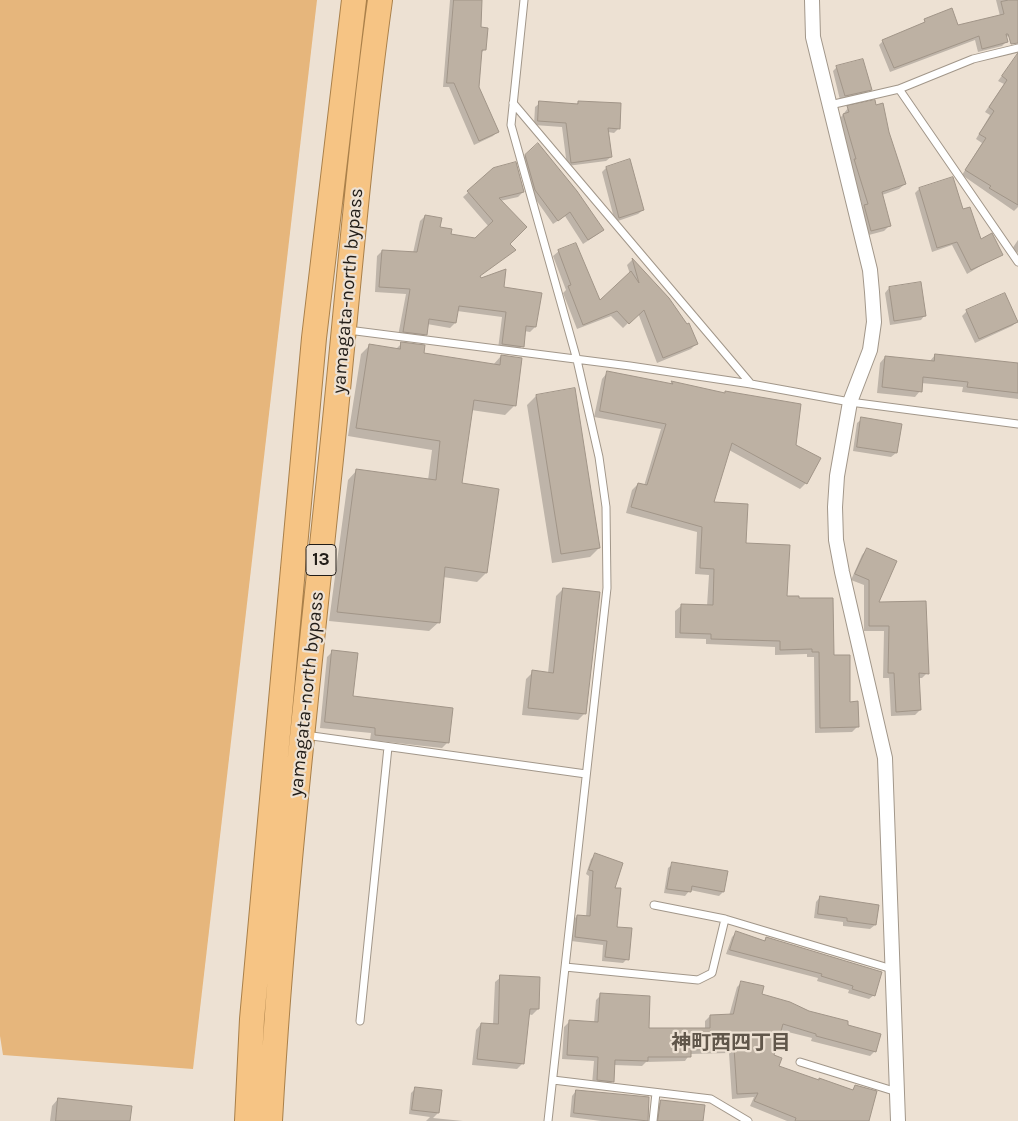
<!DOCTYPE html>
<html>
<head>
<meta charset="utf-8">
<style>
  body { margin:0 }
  canvas { display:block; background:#ede1d3 }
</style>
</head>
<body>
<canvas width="1018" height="1121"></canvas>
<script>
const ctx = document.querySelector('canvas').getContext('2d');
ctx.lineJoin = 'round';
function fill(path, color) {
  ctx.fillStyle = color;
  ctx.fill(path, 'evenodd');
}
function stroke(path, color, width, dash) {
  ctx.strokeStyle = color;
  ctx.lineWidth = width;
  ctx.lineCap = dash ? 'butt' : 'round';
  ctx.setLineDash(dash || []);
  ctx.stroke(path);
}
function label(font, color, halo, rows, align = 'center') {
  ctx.font = font + ' Karla,"Noto Sans JP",sans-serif';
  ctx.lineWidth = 4.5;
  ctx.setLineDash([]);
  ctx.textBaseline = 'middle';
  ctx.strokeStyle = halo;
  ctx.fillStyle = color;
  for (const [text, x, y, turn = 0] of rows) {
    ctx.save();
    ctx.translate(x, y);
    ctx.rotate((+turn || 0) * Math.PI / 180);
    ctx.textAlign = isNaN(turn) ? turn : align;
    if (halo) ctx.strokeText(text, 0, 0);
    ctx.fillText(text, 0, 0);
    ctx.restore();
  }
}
const green = new Path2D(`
  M0,0H317L193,1069L3,1055L0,1036Z`);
const shadow = new Path2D(`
  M450,0H481L480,28L484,50L481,53L478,87L497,132L493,136L474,145L449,87H443Z
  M996,0H1018V34L1005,37L1006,42L1002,46L978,52L975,40L890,72L879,45L883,41L951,10L958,26L1000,16Z
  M1014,59L1018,61V207L1014,211L962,175L982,143L976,139L990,115L985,112L1004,84L998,81Z
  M837,67L870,89L866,94L840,100L833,71Z
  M578,102L619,128L614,133L608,132L611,157L606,161L567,166L562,127L534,125L535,107L540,103L576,105Z
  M848,108L888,132L905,184L899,189L882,195L889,226L884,231L865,236L859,212L863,208L838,121Z
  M526,155L602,230L598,234L583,244L565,216L553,224L532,194L521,160Z
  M606,168L643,210L638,214L615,222L602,172Z
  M493,170L523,192L518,197L500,201L508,244L514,250L479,276L480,279L502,288L535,327L530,332L524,331L522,346L517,352L498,349L502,317L457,311L455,323L450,328L427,324L426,334L421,339L398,336L406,294L375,292L377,256L382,251L413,253L420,221L425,216L450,235L475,240L489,227L463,197Z
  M919,189L962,211L980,240L1001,254L967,274L952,245L932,252L915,193Z
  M1018,240V253L1012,249Z
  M559,251L599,302L630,274L627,265L632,260L668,299L696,344L691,349L657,363L638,313L623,328L611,316L577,329L563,293L566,290L553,256Z
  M920,284L925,315L921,320L890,325L885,293L889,288Z
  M967,311L1017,322L1012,326L975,343L962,316Z
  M402,343L423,354L493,365L501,356L521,359L514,406L505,415L471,410L461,484L486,573L477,582L443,577L439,622L429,631L329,621L348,480L357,470L428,480L432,450L348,436L361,354L370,345L396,349Z
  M935,355L1018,364V399L962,392L963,387L921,383L920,391L915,397L877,393L880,363L885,357L930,361Z
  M607,373L669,385L672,382L795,446L806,483L800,489L729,450L712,503L832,657L858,726L852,732L815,733L814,657H807V654L775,655V647L706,644V639L675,638V611L681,606H707L709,575L695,574L697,532L626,513L632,490L638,484L644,486L661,429L594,417L602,379Z
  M536,396L599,548L590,557L552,563L527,405Z
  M862,419L896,453L891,457L853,451L857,423Z
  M867,549L877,603L927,673L922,678H918L920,710L915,715L891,716L889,678H883L884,631H864V585L851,580L862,555Z
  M563,589L585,713L578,720L522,715L526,679L533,672L548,673L556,596Z
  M332,652L352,697L447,743L442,748L370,740L371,733L320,728L327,657Z
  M596,854L613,889L616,928L627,959L623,963L602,961L603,945L571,941L573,920L577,916L586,917L589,876L586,874L591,859Z
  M673,864L727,872L723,892L719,896L690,890L685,896L664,893L668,868Z
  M820,897L875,925L870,929L843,926V922L814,918L816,902Z
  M736,933L763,942L766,938L874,995L869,999L848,993L849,990L817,981L818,978L726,954L732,937Z
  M501,977L538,1009L532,1015L528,1014L523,1063L517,1069L472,1065L476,1030L481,1024L493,1025L495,982Z
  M742,982L760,995L846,1025L875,1051L870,1056L811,1041L812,1038L780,1030L773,1056L778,1067L851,1091L855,1087L868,1121H787L750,1106L754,1097L732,1099L729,1053L690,1054L685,1061L646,1062L642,1066L614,1065L613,1081L608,1086L592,1084L594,1061L562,1059L564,1027L569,1022L594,1023L596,1000L601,995L647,1029L705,1030V1021L710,1016H729L737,987Z
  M416,1088L438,1113L433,1118L463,1121H426L430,1117L409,1114L411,1093Z
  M576,1091L648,1098L647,1121H601L570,1117L572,1096Z
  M58,1099L129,1121H50L52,1106Z
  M661,1101L702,1121H655L657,1106Z`);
const building = new Path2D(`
  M454,0H482L481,27L488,28L486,50H482L479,87L499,132L479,141L454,83H447Z
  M1009,0H1018V43L1011,44L1008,34H1006L1008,42L982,49L979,36L894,68L882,40L925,22L924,19L952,8L958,25L1004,14L1001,2Z
  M1018,53V205L989,188L991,186L965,170L986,138L979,134L994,111L989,107L1007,80L1002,76Z
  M863,59L872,90L845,96L836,66Z
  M875,100L876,105L883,103L889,132L906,184L882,192L891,226L871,231L864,205L868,204L854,159H856L843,114L849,112L847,106Z
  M539,101L578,104V101L621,103L620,129L608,128L612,157L571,163L566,123L538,121Z
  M538,143L577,191L604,230L588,240L570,212L558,221L535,190L525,155Z
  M630,159L644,210L619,218L606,167Z
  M516,162L524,192L499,198L527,227L510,244L516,250L480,276L481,278L506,269L504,287L542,293L536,327L526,326L524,347L502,344L506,312L459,306L456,323L429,319L427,335L403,332L410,289L379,287L382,250L417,252L425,215L442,218L440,227L452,229L451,234L475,238L493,221L467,191L493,168Z
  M953,177L963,209L970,207L981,239L992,233L1003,255L971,270L957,242L937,248L919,188Z
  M576,243L600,300L631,271L639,283L632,258L669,298L687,324L689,323L698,344L663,358L644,310L629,324L617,311L583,325L568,286L571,285L558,250Z
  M921,282L926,316L894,321L889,287Z
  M1005,293L1018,322L979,339L966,310Z
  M401,342L425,345L424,353L500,365L501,355L522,358L516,406L474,400L462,483L499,489L487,573L445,567L440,623L337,612L356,469L436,480L440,441L356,428L369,344L400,349Z
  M935,354L1018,363V393L967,387L968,382L923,377L922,392L882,387L885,356L934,361Z
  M607,371L673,384L671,381L725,393V391L801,404L796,445L821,458L807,484L732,443L714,502L748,504L746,543L790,545L787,596H799V598H833L834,655H850V702L858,701L859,727L820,728L819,652H812V649L780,650V641L711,639V634L680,633L681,604L713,605L714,569L700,568L702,527L631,507L638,483L647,485L666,424L600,411Z
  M575,388L600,548L561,554L536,395Z
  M861,417L902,424L897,453L857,447Z
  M867,548L897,561L879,602L926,601L929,674L919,673L921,710L896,712L894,673H888L889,626H869V580L855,574Z
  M563,588L600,592L586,714L528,708L532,670L553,673Z
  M332,650L358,653L353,696L453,708L449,743L375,735V728L325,722Z
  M595,853L623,863L615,888H621L617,927L632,928L629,960L605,957L607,941L575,937L577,915L590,916L593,871L589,870Z
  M672,862L728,871L724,892L692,886L691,892L667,889Z
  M820,896L879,905L876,925L847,921V918L818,914Z
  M736,931L765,941L766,937L882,972L875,996L852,989L853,986L821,976L822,974L730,950Z
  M500,975L540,977L539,1009H530L524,1064L477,1059L481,1023L498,1024Z
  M741,981L764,986L762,994L790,1002L809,1011L848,1021V1025L881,1034L876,1052L816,1036V1034L783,1024L774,1055L782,1058L779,1066L819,1080V1078L853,1090L855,1085L877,1091L869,1121H795L796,1118L754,1101L758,1093L737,1094L734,1048L691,1050V1057H648V1061L615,1060L614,1082L597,1080L598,1057L567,1055L569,1020L598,1022L600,993L650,996L649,1028H710V1015L733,1014Z
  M415,1087L442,1090L439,1113L412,1110Z
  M576,1090L649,1097L648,1121L574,1113Z
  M58,1098L132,1106L130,1121H56Z
  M661,1100L705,1105L703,1121H658Z`);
const service = new Path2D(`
  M524,0L511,125L577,360L599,457L606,507L607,588L548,1121
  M899,89L1018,262
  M513,103L751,384
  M830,105L899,89L973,59L1018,48
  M348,330L630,366L751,384L850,402L1018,424
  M305,735L586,774
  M654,905L725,919L892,969
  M565,967L698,980L712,973L725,919
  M360,1021L388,747
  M800,1062L897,1092
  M553,1080L711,1099L748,1121
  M653,1121L656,1093`);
const minor = new Path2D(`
  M812,0L813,37L870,270L872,292L874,322L870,350L850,402L837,476L835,507L836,540L842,572L885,758L898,1121`);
const trunk = new Path2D(`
  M247,1121L252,1019L314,338L354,0
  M270,1121C282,906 307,692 329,478C346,319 358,159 380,0`);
const shields = [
  [321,560,30]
];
const shieldNames = [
  ["13",321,560]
];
const streetNames = [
  ["yamagata-north bypass",348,291,-85],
  ["yamagata-north bypass",307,694,-84]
];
const neighbourhoodNames = [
  ["神町西四丁目",731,1043]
];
fill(green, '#e6b67c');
fill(shadow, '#0003');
fill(building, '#bdb1a3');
stroke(building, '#a19588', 1);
stroke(service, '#a2978a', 9);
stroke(minor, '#a2978a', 16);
stroke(trunk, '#aa804a', 26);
stroke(service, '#fff', 7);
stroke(minor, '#fff', 14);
stroke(trunk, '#f6c484', 24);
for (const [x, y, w] of shields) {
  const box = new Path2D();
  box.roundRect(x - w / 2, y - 15.5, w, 31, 4);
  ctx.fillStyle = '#ede1d3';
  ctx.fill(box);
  stroke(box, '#221d18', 1);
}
label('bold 18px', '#221d18', null, shieldNames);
label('19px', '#221d18', '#ede1d3', streetNames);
label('bold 20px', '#60564a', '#ede1d3', neighbourhoodNames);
</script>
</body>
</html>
